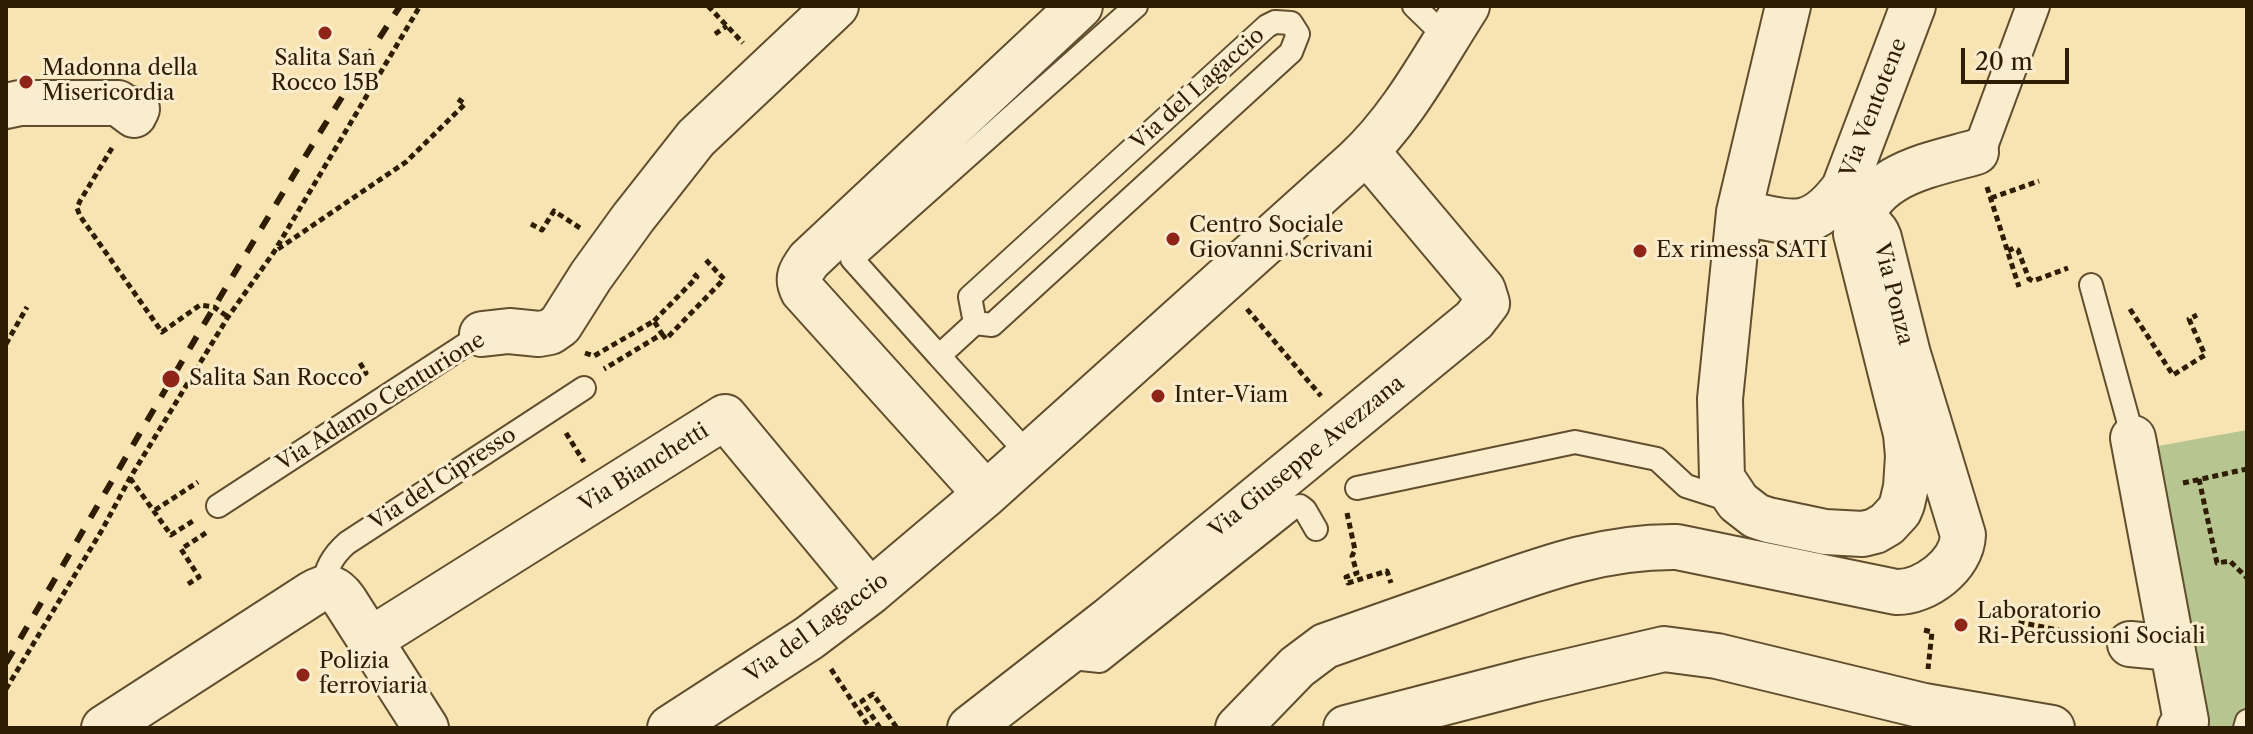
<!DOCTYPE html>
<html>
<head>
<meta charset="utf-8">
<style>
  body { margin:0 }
  #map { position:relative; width:2253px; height:734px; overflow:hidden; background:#f8e4b2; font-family:"Libre Caslon Text",serif }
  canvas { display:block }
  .frame { position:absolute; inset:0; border:8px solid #2e1c03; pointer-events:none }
  .scale { position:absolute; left:1961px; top:48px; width:108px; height:36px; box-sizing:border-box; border:4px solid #2e1c03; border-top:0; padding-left:10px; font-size:24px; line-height:28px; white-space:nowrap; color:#2e1c03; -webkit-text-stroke:6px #faedcd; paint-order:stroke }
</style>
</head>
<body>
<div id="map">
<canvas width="2253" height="734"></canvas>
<div class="frame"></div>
<div class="scale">20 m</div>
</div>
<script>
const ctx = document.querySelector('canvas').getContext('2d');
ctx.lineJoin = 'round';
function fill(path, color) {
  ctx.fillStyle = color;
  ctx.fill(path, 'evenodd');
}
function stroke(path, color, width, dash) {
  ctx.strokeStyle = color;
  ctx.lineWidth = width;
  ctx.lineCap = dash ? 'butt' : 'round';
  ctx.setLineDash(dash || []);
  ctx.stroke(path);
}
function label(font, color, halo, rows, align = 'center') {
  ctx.font = font + ' "Libre Caslon Text",serif';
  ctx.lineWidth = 6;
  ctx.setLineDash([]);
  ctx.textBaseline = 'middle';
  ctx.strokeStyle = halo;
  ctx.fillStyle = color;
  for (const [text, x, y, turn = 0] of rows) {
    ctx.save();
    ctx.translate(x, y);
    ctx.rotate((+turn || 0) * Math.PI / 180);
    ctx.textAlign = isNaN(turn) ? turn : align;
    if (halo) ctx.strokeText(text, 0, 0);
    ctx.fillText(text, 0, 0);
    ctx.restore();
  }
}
const green = new Path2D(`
  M2247,430V728H2207L2158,446Z`);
const path = new Path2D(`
  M708,6L743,43
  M715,34L727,26
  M112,148L80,201L77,208L80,216L162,332L200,305L214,307L228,317
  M1987,187L2019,287
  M1991,198L2039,181
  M531,224L542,230L554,211L580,228
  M278,249L406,162L465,104L455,97
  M2008,251L2014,248L2018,250L2029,279L2033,281L2068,268
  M1247,309L1321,396
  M2130,309L2173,375L2205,355L2189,319L2197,315
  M654,321L697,277L691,271
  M662,334L666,339L724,279L704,258
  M6,344L27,307
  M585,353L594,356L654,321L662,334L604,369
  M360,363L366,373L364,374
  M566,433L584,462
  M130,478L171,535L196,519
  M2199,479L2217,563L2230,561L2247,578
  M2183,483L2247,469
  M155,510L198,482
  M1347,513L1355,550L1352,556L1357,573L1346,577L1348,583L1387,571L1391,583
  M188,584L199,577L181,549L209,531
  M2021,613L2018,622L2093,637
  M1924,630L1932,632L1928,669
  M831,669L870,728
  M6,689L102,530L130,478L228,317L274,252L420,6
  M880,728L862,701L873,694L897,728`);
const service = new Path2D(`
  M1414,6L1447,38
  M2091,285L2133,438
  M975,323L970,297L1267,26L1275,22L1291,23L1298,34L1291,52L992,325L975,323L939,356L1029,455
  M939,356L852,259L1136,6
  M1357,488L1575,442L1657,459L1686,486L1733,501
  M218,506L482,334
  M322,588C326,569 332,556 347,543L584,388
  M1063,657L1100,661L1294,507L1300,506L1305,510L1316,529
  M2245,728L2247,721`);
const pedestrian = new Path2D(`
  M1976,152L1980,149L2033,6`);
const minor = new Path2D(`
  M6,106L20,103H118L134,115L137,109
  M1739,212C1790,222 1809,235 1844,188L1913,6
  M1856,234C1867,174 1927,166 1976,152
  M482,334L509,331L539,334L550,332L560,325L591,276L633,218L696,138L836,6
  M2133,438L2186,721L2180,728
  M986,494L803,291C796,278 801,271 809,260L1080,6
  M370,640L725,417L870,592
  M2130,644L2172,648
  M104,728L313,593C328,584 336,588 345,601L426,728
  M670,728L809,638L870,592L986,494L1355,162C1402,119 1433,59 1467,6
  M970,728L1110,619L1474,320L1487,303L1483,290L1367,152
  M1238,728L1297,667L1325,646C1375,628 1425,611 1475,593C1543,569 1604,546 1677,547L1896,592C1925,593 1962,565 1963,535L1908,354L1879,238C1876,230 1872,226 1864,226L1856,234L1906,434L1908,456L1906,487L1902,504L1899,511L1887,524L1875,531L1863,534L1825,532L1768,520L1756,516L1738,502L1722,478L1720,399L1739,212L1788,6
  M1346,728L1531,680L1664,649L1717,656L1924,706L2052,728`);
const rail = new Path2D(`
  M6,663C135,442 261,221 400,6`);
const markers = [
  [325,33,8,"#8f2418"],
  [26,82,8,"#8f2418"],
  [1173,239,8,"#8f2418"],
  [1640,251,8,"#8f2418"],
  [171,379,10,"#8f2418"],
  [1158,396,8,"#8f2418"],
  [1961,625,8,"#8f2418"],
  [303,675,8,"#8f2418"]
];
const poiNames = [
  ["Salita San",325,59,"center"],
  ["Rocco 15B",325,84,"center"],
  ["Madonna della",42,69],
  ["Misericordia",42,94],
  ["Centro Sociale",1189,226],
  ["Giovanni Scrivani",1189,251],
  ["Ex rimessa SATI",1656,251],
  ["Salita San Rocco",189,379],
  ["Inter-Viam",1174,396],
  ["Laboratorio",1977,612],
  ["Ri-Percussioni Sociali",1977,637],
  ["Polizia",319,662],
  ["ferroviaria",319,687]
];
const streetNames = [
  ["Via del Lagaccio",1198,89,-42],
  ["Via Ventotene",1874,108,-69],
  ["Via Ponza",1893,294,76],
  ["Via Adamo Centurione",381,402,-32],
  ["Via Giuseppe Avezzana",1307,457,-39],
  ["Via Bianchetti",644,468,-32],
  ["Via del Cipresso",443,479,-33],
  ["Via del Lagaccio",817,628,-36]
];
fill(green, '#b7c591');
stroke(service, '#604e2f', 26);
stroke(pedestrian, '#604e2f', 36);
stroke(minor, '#604e2f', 48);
stroke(path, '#2e1c03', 5, [6, 4]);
stroke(service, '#faedcd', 22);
stroke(pedestrian, '#faedcd', 32);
stroke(minor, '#faedcd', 44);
stroke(rail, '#2e1c03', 6, [14, 14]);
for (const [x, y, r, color] of markers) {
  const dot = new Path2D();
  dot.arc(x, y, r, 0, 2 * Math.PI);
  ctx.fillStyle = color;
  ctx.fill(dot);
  stroke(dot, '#faedcd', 3);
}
label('22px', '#2e1c03', '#faedcd', poiNames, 'left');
label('22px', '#2e1c03', '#faedcd', streetNames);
</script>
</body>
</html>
